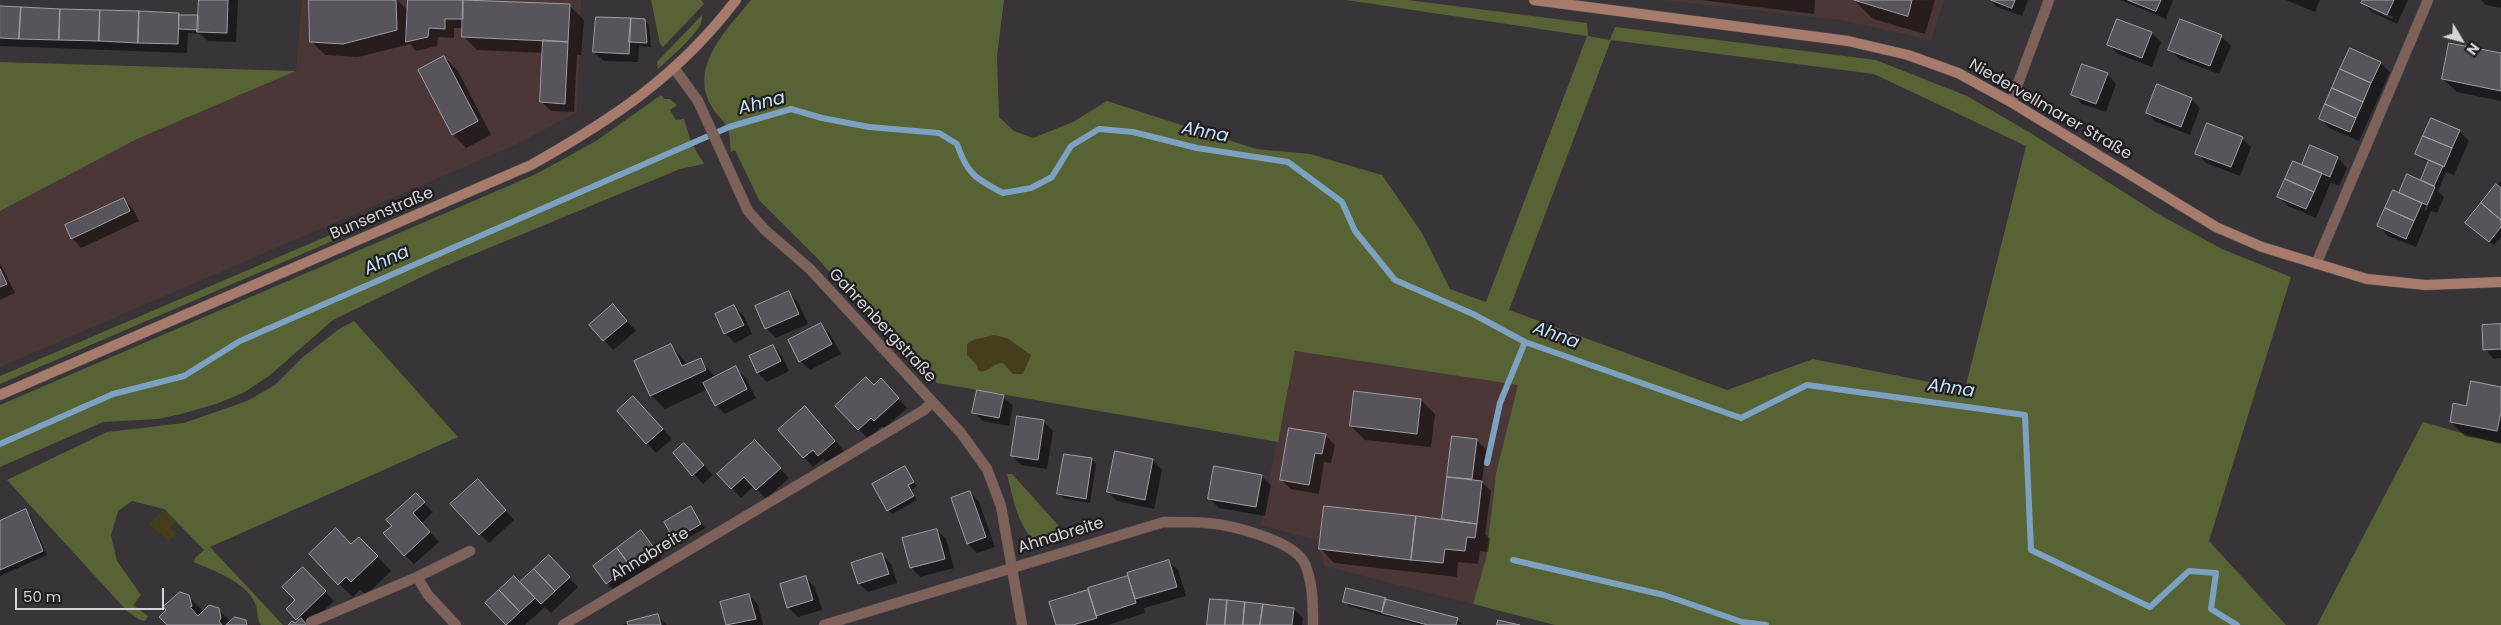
<!DOCTYPE html>
<html>
<head>
<meta charset="utf-8">
<style>
  body { margin:0 }
  #map { position:relative; width:2501px; height:625px; overflow:hidden; background:#383438; font-family:Poppins,sans-serif }
  canvas { display:block }
  .north { position:absolute; left:2436px; top:15px; width:50px; height:50px; -webkit-text-stroke:4px #1e1c1e; paint-order:stroke; rotate:127deg; font-size:14px; font-weight:700; line-height:20px; text-align:center; color:#d5d3d6 }
  .north::after { content:''; display:block; margin:auto; width:18px; height:22px; background:#d5d3d6; clip-path:polygon(50% 0,100% 100%,50% 72%,0 100%) }
  .scale { position:absolute; left:15px; top:588px; width:149px; height:22px; box-sizing:border-box; border:2px solid #d5d3d6; border-top:0; padding-left:6px; font-size:15px; line-height:18px; white-space:nowrap; color:#d5d3d6; -webkit-text-stroke:4px #1e1c1e; paint-order:stroke }
</style>
</head>
<body>
<div id="map">
<canvas width="2501" height="625"></canvas>
<div class="north">N</div>
<div class="scale">50 m</div>
</div>
<script>
const ctx = document.querySelector('canvas').getContext('2d');
ctx.lineJoin = 'round';
function fill(path, color) {
  ctx.fillStyle = color;
  ctx.fill(path, 'evenodd');
}
function stroke(path, color, width, dash) {
  ctx.strokeStyle = color;
  ctx.lineWidth = width;
  ctx.lineCap = dash ? 'butt' : 'round';
  ctx.setLineDash(dash || []);
  ctx.stroke(path);
}
function label(font, color, halo, rows, align = 'center') {
  ctx.font = font + ' Poppins,sans-serif';
  ctx.lineWidth = 4.5;
  ctx.setLineDash([]);
  ctx.textBaseline = 'middle';
  ctx.strokeStyle = halo;
  ctx.fillStyle = color;
  for (const [text, x, y, turn = 0] of rows) {
    ctx.save();
    ctx.translate(x, y);
    ctx.rotate((+turn || 0) * Math.PI / 180);
    ctx.textAlign = isNaN(turn) ? turn : align;
    if (halo) ctx.strokeText(text, 0, 0);
    ctx.fillText(text, 0, 0);
    ctx.restore();
  }
}
const industrial = new Path2D(`
  M302,0H581L577,112L517,144L0,367V211L137,139L296,71Z
  M1664,0H1944L1931,40L1841,20Z
  M1294,351L1519,385L1496,472L1486,558L1473,604L1325,566L1316,540L1261,525Z`);
const green = new Path2D(`
  M651,0H701L704,4L663,47L660,44Z
  M751,0H1004L997,57L999,117L1014,131L1033,138L1073,122L1107,101L1256,149L1310,154L1382,175L1422,233L1450,289L1486,302L1587,36L1346,0H1408L1587,23L1588,36L1610,40L1615,27L1876,60L1967,96L2029,132L2160,215L2222,249L2291,277L2209,541L2286,625H1555L1473,604L1486,558L1496,473L1518,385L1295,351L1278,442L937,383L921,365L910,363L819,260L759,200L735,150L731,152C730,145 730,135 728,129C725,121 716,115 712,107C688,66 727,30 751,0ZM1611,40L1874,74L2026,146L1965,389L1813,359L1727,390L1509,310Z
  M702,15C706,29 668,59 658,69L657,62Z
  M0,62L296,71L137,139L0,211Z
  M661,95L664,99H670L677,105L670,110L676,120L684,119L691,142L704,164L680,169L438,269L333,320L269,376L243,393L216,404L181,414L158,419L103,422L0,467V405L536,174L596,141Z
  M351,226V233L0,384V376Z
  M354,321L458,437L210,547L283,625H261C256,619 259,610 255,603C246,582 214,571 194,562L195,558L204,550L164,509L132,501L118,511L111,535L117,561L141,595L133,605L148,616L145,621L140,620L127,611L7,480L107,432L184,423L247,401L275,385L303,357L339,329Z
  M2423,422L2501,444V625H2317Z
  M1007,474H1012L1068,536C1062,538 1056,542 1050,543C1021,549 1012,493 1007,474Z`);
const sand = new Path2D(`
  M994,335L1007,338L1031,355L1023,374H1013L1003,363C993,363 988,373 979,371L976,364L967,355V344L973,340Z
  M164,509L176,521L170,527L176,534L168,541L149,524Z`);
const shadow = new Path2D(`
  M200,0H238L236,42L208,41L200,34L188,33L187,53L0,46V8L199,16Z
  M310,0H397L409,11V0L570,6L584,20L581,55H577L574,112L551,111L542,102L544,53L477,50L463,36V28H454V38L438,37L437,46L416,51L410,44L358,57L325,55L311,41Z
  M1701,0H1815L1814,14Z
  M1935,0L1925,34L1873,19L1855,1Z
  M1990,0H2028L2022,16L1997,7Z
  M2120,0H2173L2166,19Z
  M2286,0H2320L2315,12Z
  M2364,0H2408L2397,24L2372,12L2363,3ZM2372,7L2393,17L2392,19L2372,10Z
  M2481,0H2501V8L2486,5Z
  M645,21L649,25L651,47L639,46L638,62L604,61L594,52Z
  M2151,33L2161,42L2152,67L2118,54L2109,45Z
  M2221,36L2231,46L2219,74L2179,59L2170,49Z
  M2501,55V101L2457,92L2443,79Z
  M444,57L458,71L491,135L466,148L453,134Z
  M2380,63L2390,72L2359,141L2329,128L2320,118Z
  M2107,74L2116,84L2106,112L2082,104L2073,94Z
  M2191,99L2200,108L2190,135L2156,122L2147,113Z
  M2459,131L2469,141L2454,175L2446,172L2438,191L2444,197L2437,213L2431,211L2416,247L2388,236L2379,226L2400,194L2421,182L2429,164L2417,154ZM2432,190H2435L2426,211L2424,210Z
  M2242,138L2251,147L2240,176L2206,163L2197,153Z
  M2311,147L2338,158L2347,168L2339,186L2331,182L2316,218L2288,206L2279,197L2302,166Z
  M2501,180V237L2494,245L2467,222Z
  M123,199L133,209L139,221L81,248L72,238Z
  M0,263L15,293L0,300Z
  M789,293L798,302L808,324L776,338L766,328Z
  M613,306L636,331L613,350L591,325Z
  M734,307L744,316L752,334L735,343L725,333Z
  M821,324L830,334L841,354L810,370L800,361Z
  M2501,325V358L2494,359L2485,349Z
  M671,345L688,365L700,359L716,378L735,368L745,377L756,398L725,414L716,405L708,389L665,409L651,395Z
  M773,346L782,356L789,371L767,382L758,373L750,356Z
  M874,387L890,389L907,408L884,429L882,426L868,439L837,406Z
  M2501,388V443L2465,436L2451,422L2467,407Z
  M1003,397L1013,406L1009,426L983,421L973,412Z
  M1421,400L1435,414L1431,447L1365,440L1351,426Z
  M642,407L672,439L656,453L618,411Z
  M814,417L844,451L828,464L823,459L813,467L780,430Z
  M1043,421L1053,431L1047,469L1021,465L1012,456Z
  M1325,435L1335,445L1331,463L1324,462L1319,494L1291,489L1281,480Z
  M1453,437L1476,440L1486,449L1482,482L1491,491L1485,534L1490,539L1488,552L1480,551L1478,564L1458,562L1457,577L1334,563L1321,549L1446,521L1443,519Z
  M764,451L789,478L766,499L754,486L741,498L719,474Z
  M675,453L694,454L713,475L703,484Z
  M1091,459L1096,464L1090,503L1063,498L1059,494Z
  M1153,460L1162,470L1154,509L1117,501L1108,492Z
  M904,467L917,486L911,490L917,500L892,514L888,510Z
  M1261,476L1271,485L1265,516L1219,508L1210,499Z
  M487,490L514,520L489,543L480,534Z
  M970,492L979,502L995,547L977,553L968,544Z
  M416,495L433,512L422,523L439,542L414,564L405,555L394,526Z
  M691,508L705,528L679,543L675,539Z
  M25,511L30,515L47,555L0,576V522Z
  M937,530L946,539L954,568L920,577L911,567Z
  M641,532L662,558L616,592L607,583Z
  M352,546L373,552L391,571L366,595L360,590L353,597L339,584Z
  M882,555L891,564L897,583L868,592L859,583Z
  M549,557L578,587L551,613L545,607L525,625H507L486,603L520,584Z
  M1168,561L1178,570L1186,596L1144,608L1145,613L1108,625H1057L1050,603Z
  M303,569L334,601L309,625H295L299,621L288,609L297,600Z
  M805,577L815,587L822,610L798,617L789,608L781,585Z
  M749,595L758,605L763,625H727L721,603Z
  M188,596L204,612L218,609L231,622L246,621L249,625H169Z
  M1344,601L1457,619L1462,624L1419,625L1349,606Z
  M1294,609L1303,618L1302,625H1208Z
  M657,615L667,625H622Z`);
const stream = new Path2D(`
  M0,444L113,394L184,376L240,341L729,127L791,109L822,118L869,127L939,133L957,144C967,174 976,179 1003,193L1031,188L1052,177L1071,146L1099,129L1133,132L1197,148L1288,162L1342,202L1355,231L1395,280L1473,314L1525,342L1741,418L1807,385L2025,415L2031,550L2150,607L2189,571L2216,573L2211,609L2237,625
  M1487,463L1500,403L1525,342
  M1513,560L1664,595L1742,622L1766,625`);
const building = new Path2D(`
  M199,0H228L227,33L197,32Z
  M309,0H396L397,30L343,44L310,42Z
  M408,0H463V19H445V29L429,28L428,37L406,42Z
  M463,0L570,4L568,42L462,37Z
  M1854,0H1912L1908,16Z
  M1991,0H2015L2012,8Z
  M2128,0H2161L2156,11Z
  M2363,0H2394L2387,15L2361,3Z
  M0,6L21,7L19,39L0,38Z
  M21,7L60,9L59,40L19,39Z
  M60,9L100,10L99,41L59,40Z
  M100,10L139,11L138,43L99,41Z
  M139,11L179,13L178,44L138,43Z
  M179,15H198V30L179,29Z
  M596,17L631,18L629,54L593,52Z
  M631,18L645,19L647,43L629,42Z
  M2117,19L2152,32L2142,58L2107,45Z
  M2180,19L2222,35L2210,66L2168,50Z
  M543,40L568,42L565,104L540,102Z
  M2449,43L2501,53V91L2442,79Z
  M2350,48L2381,62L2371,83L2340,69Z
  M444,56L478,121L452,135L418,70Z
  M2082,64L2108,73L2096,104L2071,95Z
  M2340,69L2371,83L2363,102L2332,88Z
  M2157,84L2192,98L2181,127L2146,113Z
  M2332,88L2363,102L2356,118L2325,104Z
  M2325,104L2356,118L2350,132L2319,119Z
  M2431,118L2460,130L2452,148L2423,136Z
  M2207,123L2243,137L2231,167L2195,154Z
  M2423,136L2452,148L2444,167L2415,154Z
  M2310,145L2338,157L2330,177L2302,165Z
  M2429,160L2443,166L2434,186L2421,180Z
  M2293,161L2322,173L2314,192L2285,179Z
  M2407,174L2435,187L2427,205L2399,193Z
  M2285,179L2314,192L2306,209L2277,197Z
  M2496,184L2501,188V220L2481,203Z
  M2393,190L2422,203L2414,221L2385,208Z
  M124,198L130,211L71,239L65,225Z
  M2481,203L2501,220V227L2489,242L2465,223Z
  M2385,208L2414,221L2406,239L2377,226Z
  M0,269L7,284L0,287Z
  M789,291L799,314L765,329L755,306Z
  M613,304L627,321L603,341L589,325Z
  M734,305L744,325L724,334L715,314Z
  M821,323L832,344L799,362L788,340Z
  M2501,324V349L2483,350L2482,325Z
  M671,344L682,366L701,358L706,370L650,396L634,361Z
  M773,345L781,361L757,373L749,356Z
  M736,366L747,389L715,406L703,383Z
  M866,377L874,385L881,378L899,398L874,421L871,418L858,430L835,406Z
  M2471,381L2501,387V412L2497,431L2450,422L2453,403L2466,406Z
  M977,390L1004,395L999,418L972,413Z
  M1354,391L1421,399L1417,434L1350,426Z
  M633,396L663,429L646,444L617,411Z
  M805,406L835,441L818,456L813,450L803,458L778,430Z
  M1017,416L1044,420L1038,460L1011,456Z
  M1289,428L1326,434L1322,454L1315,453L1309,485L1280,480Z
  M1452,436L1477,439L1472,479L1447,477Z
  M755,440L781,468L756,490L744,477L731,489L717,474Z
  M684,443L704,465L692,476L673,453Z
  M1115,451L1153,459L1145,500L1107,492Z
  M1064,454L1092,458L1086,499L1057,494Z
  M905,466L914,482L908,485L914,496L887,511L872,484Z
  M1214,466L1262,475L1256,507L1208,499Z
  M1447,477L1482,481L1477,524L1442,519Z
  M478,479L506,510L479,535L450,504Z
  M970,491L986,537L967,544L951,498Z
  M416,493L425,502L413,513L430,532L404,556L383,533L392,526L386,520Z
  M691,506L701,524L674,540L664,522Z
  M1324,506L1416,516L1411,560L1319,549Z
  M26,509L43,551L0,570V521Z
  M1416,516L1477,524L1475,538L1467,537L1465,551L1445,549L1443,563L1411,560Z
  M336,528L351,544L359,537L378,556L351,582L346,577L338,585L309,554Z
  M937,529L945,559L910,568L902,538Z
  M641,530L654,548L630,566L617,548Z
  M617,548L630,566L606,584L593,566Z
  M882,553L889,574L858,584L851,563Z
  M549,555L570,577L555,591L534,569Z
  M1169,560L1177,587L1135,599L1127,573Z
  M303,567L326,591L296,620L286,609L295,600L282,587Z
  M534,569L555,591L541,604L520,582Z
  M514,576L535,598L520,612L499,590Z
  M806,576L813,600L787,608L780,584Z
  M1128,576L1136,603L1096,616L1088,588Z
  M1346,588L1386,598L1382,612L1343,602Z
  M499,590L520,612L506,625L485,603Z
  M1088,590L1097,618L1073,625H1056L1049,602Z
  M180,592L189,595L192,606L190,607L198,616L209,605L219,608L221,618L219,621L222,625H167L159,617L166,610L163,607Z
  M749,594L756,619L726,625L720,602Z
  M1210,599L1227,600L1225,625H1207Z
  M1385,599L1458,618L1456,625H1428L1382,613Z
  M1227,600L1245,602L1243,625H1225Z
  M1245,602L1263,604L1260,625H1243Z
  M1263,604L1294,608L1292,625H1260Z
  M658,614L661,625H628L627,622Z
  M235,617L246,620L247,625H226Z
  M301,618L307,625H288L292,621L295,623Z
  M1498,620L1520,625H1497Z`);
const street = new Path2D(`
  M674,68L698,101L748,211L765,230L810,269L961,433L987,469L1001,506L1022,625
  M2011,102L2049,0
  M2316,264L2428,0
  M417,577L428,595L456,625
  M311,622L417,577L470,551
  M563,625L924,410L932,402
  M824,625L1164,522C1178,522 1193,522 1207,523C1231,525 1294,540 1305,564C1313,584 1313,604 1313,625`);
const secondary = new Path2D(`
  M1534,0L1848,41L1908,55L1958,73L2011,102L2216,227L2262,247L2367,279L2426,285L2501,282
  M0,395L531,165C613,119 678,76 736,0`);
const streetNames = [
  ["Niedervellmarer Straße",2050,110,30],
  ["Bunsenstraße",382,214,-23],
  ["Gahrenbergstraße",882,326,47],
  ["Ahnabreite",1061,536,-17],
  ["Ahnabreite",650,555,-31]
];
const waterNames = [
  ["Ahna",762,104,-14],
  ["Ahna",1205,133,11],
  ["Ahna",387,261,-24],
  ["Ahna",1556,336,20],
  ["Ahna",1951,389,8]
];
fill(industrial, '#4c3738');
fill(green, '#576334');
fill(sand, '#453d1c');
fill(shadow, '#0007');
stroke(stream, '#7da1c0', 6);
fill(building, '#57555b');
stroke(building, '#9f9ea4', 1);
stroke(street, '#545154', 11);
stroke(secondary, '#545154', 11);
stroke(street, '#7e6259', 10);
stroke(secondary, '#a67b6c', 10);
label('16px', '#d5d3d6', '#1e1c1e', streetNames);
label('italic 18px', '#c6e3fc', '#1e1c1e', waterNames);
</script>
</body>
</html>
